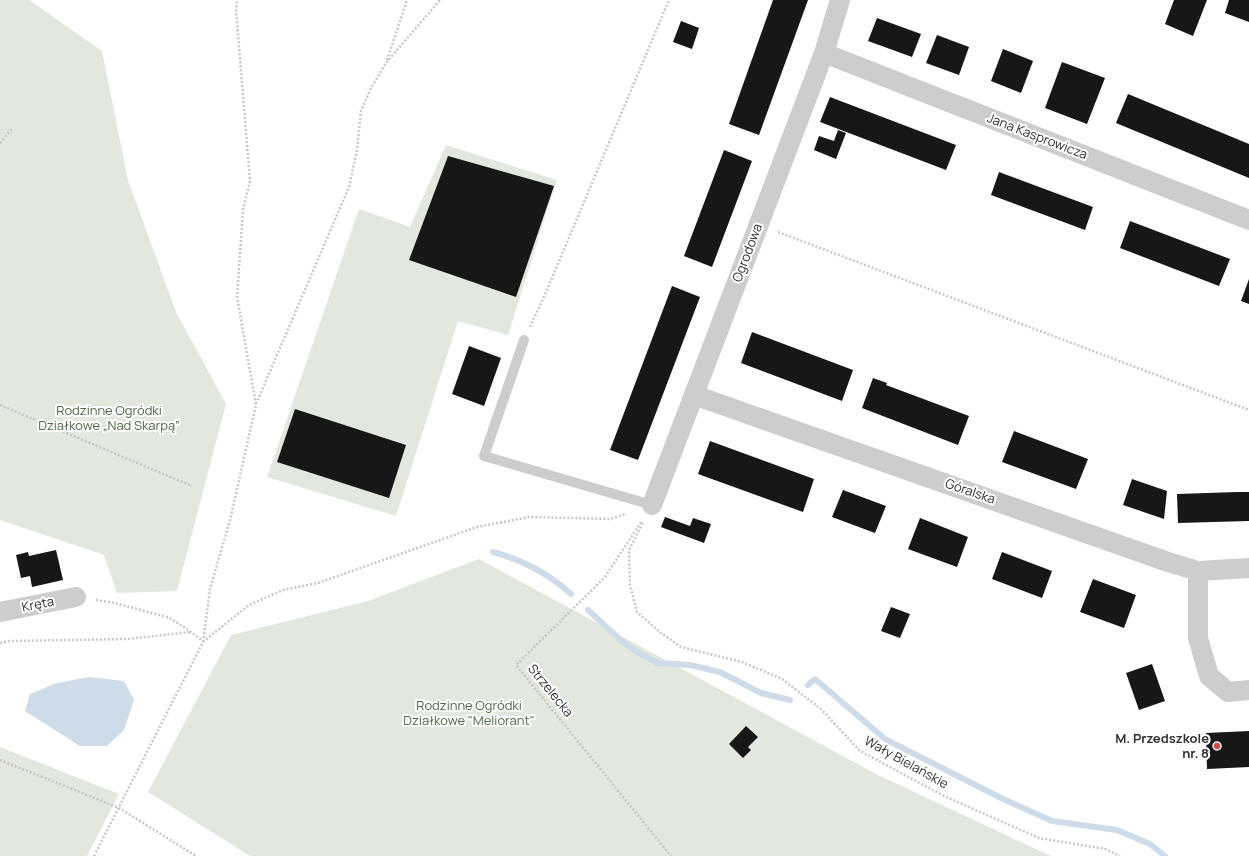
<!DOCTYPE html>
<html>
<head>
<meta charset="utf-8">
<style>
  body { margin:0 }
  canvas { display:block; background:#fff }
</style>
</head>
<body>
<canvas width="1249" height="856"></canvas>
<script>
const ctx = document.querySelector('canvas').getContext('2d');
ctx.lineJoin = 'round';
function fill(path, color) {
  ctx.fillStyle = color;
  ctx.fill(path, 'evenodd');
}
function stroke(path, color, width, dash) {
  ctx.strokeStyle = color;
  ctx.lineWidth = width;
  ctx.lineCap = dash ? 'butt' : 'round';
  ctx.setLineDash(dash || []);
  ctx.stroke(path);
}
function label(font, color, halo, rows, align = 'center') {
  ctx.font = font + ' Manrope,sans-serif';
  ctx.lineWidth = 4;
  ctx.setLineDash([]);
  ctx.textBaseline = 'middle';
  ctx.strokeStyle = halo;
  ctx.fillStyle = color;
  for (const [text, x, y, turn = 0] of rows) {
    ctx.save();
    ctx.translate(x, y);
    ctx.rotate((+turn || 0) * Math.PI / 180);
    ctx.textAlign = isNaN(turn) ? turn : align;
    if (halo) ctx.strokeText(text, 0, 0);
    ctx.fillText(text, 0, 0);
    ctx.restore();
  }
}
const green = new Path2D(`
  M0,0H29L102,51L128,180L176,312L226,404L177,591L117,593L104,555L0,520Z
  M446,145L557,180L508,335L458,321L396,516L267,477L359,209L410,227Z
  M479,559L878,775L1051,856H250L148,792L231,635L368,601Z
  M0,747L119,794L87,856H0Z`);
const water = new Path2D(`
  M89,677L124,681L134,700L124,730L107,746H80L25,711L30,694L57,683Z`);
const stream = new Path2D(`
  M493,552C523,560 549,574 571,594
  M588,610L625,644L639,653L658,663L690,665L720,672L761,693L790,700
  M808,685L815,679L885,739L1001,798L1052,821L1117,830L1150,844L1165,856`);
const building = new Path2D(`
  M773,0H808L759,135L729,124Z
  M1174,0H1207L1193,36L1165,24Z
  M1229,0H1249V22L1225,13Z
  M877,18L921,34L912,57L868,41Z
  M681,21L699,28L692,49L673,42Z
  M937,35L969,47L959,75L926,63Z
  M1003,49L1033,61L1021,93L991,81Z
  M1062,62L1105,78L1087,124L1045,108Z
  M1128,94L1249,144V178L1116,123Z
  M830,97L956,145L946,170L820,122Z
  M838,130L846,133L836,159L814,150L819,136L834,141Z
  M724,150L752,161L712,267L684,256Z
  M448,156L554,186L516,297L409,260Z
  M999,172L1093,207L1085,230L991,195Z
  M1130,221L1230,259L1219,286L1120,248Z
  M1249,279V304L1241,301Z
  M672,286L700,297L638,460L610,450Z
  M752,332L853,370L842,401L741,363Z
  M469,346L501,358L484,406L452,394Z
  M873,378L887,383L886,385L969,416L958,445L862,408Z
  M295,409L406,445L389,498L277,462Z
  M1014,431L1088,459L1076,489L1002,462Z
  M710,441L814,479L803,512L698,474Z
  M1132,479L1167,491L1164,519L1123,505Z
  M843,490L886,506L875,533L832,517Z
  M1237,492H1249V521L1178,523L1177,494Z
  M665,517L690,526L693,518L711,524L704,543L661,527Z
  M920,518L968,537L957,567L908,549Z
  M56,550L63,580L32,587L30,576L21,578L16,555L28,552L29,556Z
  M1002,552L1052,571L1042,598L992,579Z
  M1093,579L1136,595L1124,628L1080,612Z
  M891,607L910,614L900,638L881,631Z
  M1152,664L1165,701L1139,710L1126,673Z
  M746,726L758,737L748,747L751,750L743,758L729,744Z
  M1249,731V767L1207,769L1206,733Z`);
const path = new Path2D(`
  M387,60L407,0
  M0,143L12,129
  M778,232L1249,410
  M530,327L547,290L669,0
  M256,404L349,187L357,150L361,111L371,88L386,63L440,0
  M0,405L192,486
  M641,522L605,577L516,665L671,856
  M643,523L629,550L630,585L637,612L661,633L681,647L742,662L782,679L821,709L860,751L944,796L1039,838L1105,849L1120,856
  M96,600L115,603L170,618L191,632L203,641
  M203,642L210,589L230,520L256,405L237,297L243,210L250,181L236,10L237,0
  M0,643L10,641L127,639L191,632
  M0,760L119,808L196,856
  M94,856L203,642L249,605L283,590L318,583L477,527L529,517L611,519L625,514`);
const service = new Path2D(`
  M524,340L484,456L652,505`);
const minor = new Path2D(`
  M824,53L1249,220
  M694,395L1168,562L1198,571L1249,568
  M652,505L824,53L840,0
  M1198,571V638L1209,676L1228,692L1249,690
  M0,612L76,597`);
const markers = [
  [1217,746,4,"#d24b47"]
];
const streetNames = [
  ["Jana Kasprowicza",1037,137,21],
  ["Ogrodowa",748,253,-69],
  ["Góralska",970,492,19],
  ["Kręta",38,605,-11],
  ["Strzelecka",550,691,51],
  ["Wały Bielańskie",906,763,29]
];
const parkNames = [
  ["Rodzinne Ogródki",109,411],
  ["Działkowe „Nad Skarpą”",109,426],
  ["Rodzinne Ogródki",469,706],
  ["Działkowe \"Meliorant\"",469,721]
];
const poiNames = [
  ["M. Przedszkole",1209,739],
  ["nr. 8",1209,754]
];
fill(green, '#e2e8dd');
fill(water, '#cedce9');
stroke(stream, '#cedce9', 6);
fill(building, '#171717');
stroke(path, '#c7c7c7', 2.5, [2, 2]);
stroke(service, '#cdcdcd', 10);
stroke(minor, '#cdcdcd', 20);
for (const [x, y, r, color] of markers) {
  const dot = new Path2D();
  dot.arc(x, y, r, 0, 2 * Math.PI);
  ctx.fillStyle = color;
  ctx.fill(dot);
  stroke(dot, '#fff', 1.5);
}
label('13px', '#303030', '#fff', streetNames);
label('13px', '#506742', '#fff', parkNames);
label('bold 13px', '#303030', '#fff', poiNames, 'right');
</script>
</body>
</html>
